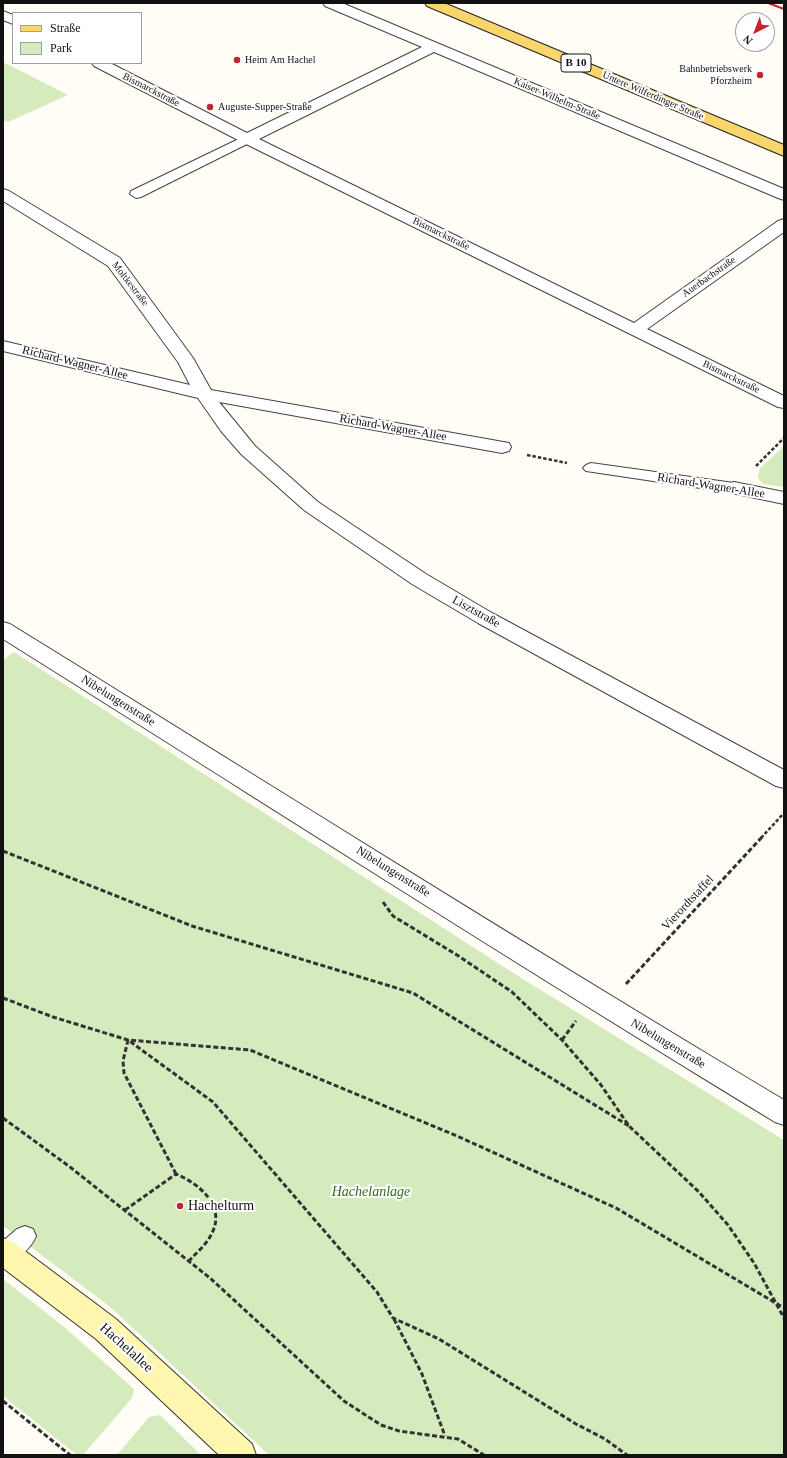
<!DOCTYPE html>
<html>
<head>
<meta charset="utf-8">
<style>
  body { margin:0 }
  #map { position:relative; width:787px; height:1458px; overflow:hidden; background:#fffdf5; font-family:"Times New Roman",serif }
  canvas { display:block }
  .frame { position:absolute; inset:0; border:4px solid #111; pointer-events:none }
  .legend { position:absolute; left:12px; top:12px; width:130px; height:52px; box-sizing:border-box; background:#fff; border:1px solid #a0a0a0; margin:0; padding:5px 7px; list-style:none; font-size:12px; color:#111 }
  .legend li { display:flex; align-items:center; gap:8px; height:20px }
  .legend b { width:20px; border:1px solid #a0a0a0 }
  .north { position:absolute; left:735px; top:12px; width:40px; height:40px; box-sizing:border-box; background:#fff; border:1px solid #a0a0a0; border-radius:50%; rotate:222deg; font-size:11px; font-weight:700; line-height:16px; text-align:center; color:#111 }
  .north::after { content:''; display:block; margin:auto; width:14px; height:18px; background:#c4262e; clip-path:polygon(50% 0,100% 100%,50% 72%,0 100%) }
</style>
</head>
<body>
<div id="map">
<canvas width="787" height="1458"></canvas>
<div class="frame"></div>
<ul class="legend">
<li><b style="height:5px;background:#f9d66b"></b>Straße</li>
<li><b style="height:11px;background:#d5ebbd"></b>Park</li>
</ul>
<div class="north">N</div>
</div>
<script>
const ctx = document.querySelector('canvas').getContext('2d');
ctx.lineJoin = 'round';
function fill(path, color) {
  ctx.fillStyle = color;
  ctx.fill(path, 'evenodd');
}
function stroke(path, color, width, dash) {
  ctx.strokeStyle = color;
  ctx.lineWidth = width;
  ctx.lineCap = dash ? 'butt' : 'round';
  ctx.setLineDash(dash || []);
  ctx.stroke(path);
}
function label(font, color, halo, rows, align = 'center') {
  ctx.font = font + ' "Times New Roman",serif';
  ctx.lineWidth = 4;
  ctx.setLineDash([]);
  ctx.textBaseline = 'middle';
  ctx.strokeStyle = halo;
  ctx.fillStyle = color;
  for (const [text, x, y, turn = 0] of rows) {
    ctx.save();
    ctx.translate(x, y);
    ctx.rotate((+turn || 0) * Math.PI / 180);
    ctx.textAlign = isNaN(turn) ? turn : align;
    if (halo) ctx.strokeText(text, 0, 0);
    ctx.fillText(text, 0, 0);
    ctx.restore();
  }
}
const green = new Path2D(`
  M3,62L68,95L8,122L3,120Z
  M784,446V487L763,484L758,478L760,468Z
  M14,652L518,976L784,1140V1455H269L109,1306L3,1226V660Z
  M3,1279L63,1326L134,1389L132,1398L83,1455H77L3,1396Z
  M160,1415L201,1455H117L149,1417Z`);
const pathFar1 = new Path2D(`
  M527,455L567,463
  M756,466L784,438
  M761,838L784,813`);
const path = new Path2D(`
  M3,851L192,926L413,993L629,1126
  M383,902L393,916L457,955L512,992L562,1040L601,1085L629,1126L699,1192L728,1225L754,1263L784,1318
  M626,984L762,837
  M3,998L53,1017L128,1040L250,1050L457,1136L616,1208L784,1308
  M562,1040L576,1021
  M3,1118L70,1167L210,1278L344,1401L381,1425L399,1431L458,1439L484,1455
  M176,1174L124,1073L123,1061L128,1040L213,1102L377,1292L393,1318L439,1339L576,1424L605,1439L627,1455
  M125,1210L176,1174C200,1184 227,1207 211,1235C206,1245 196,1253 189,1261
  M394,1319L422,1374L445,1436
  M3,1401L70,1455`);
const lane = new Path2D(`
  M247,135L253,139L251,142L141,197L136,198L130,194L131,191Z
  M591,463L734,483L740,485L742,488L740,491L734,493L586,471L583,468L586,465Z
  M25,1226L33,1229L36,1236C31,1249 16,1261 3,1266V1241L17,1229Z`);
const street = new Path2D(`
  M323,3H342L784,189V200L778,198L434,52L259,139L634,323L778,221L784,219V232L647,329L784,396V408L778,407L242,142L94,66L92,63H110L247,133L422,47L325,6Z
  M3,11L13,15V24L3,20Z
  M3,189L9,191L120,258L193,358L211,390L509,443L511,447L509,451L502,453L219,402L255,446L318,502L426,574L492,613L784,770V788L776,786L478,623L412,584L304,510L241,454L221,431L198,398L3,351V341L190,385L178,362L108,266L3,201Z
  M734,482L784,492V504L727,492L724,488L727,484Z
  M3,622L10,624C268,783 524,945 784,1100V1125L775,1122C515,964 260,800 3,639Z`);
const secondary = new Path2D(`
  M3,1238L13,1242L116,1319L252,1444L256,1455H219L96,1339L3,1268Z`);
const primary = new Path2D(`
  M425,3H444L784,145V156L427,6Z`);
const rail = new Path2D(`
  M768,3L784,9`);
const markers = [
  [237,60,4,"#c4262e"],
  [760,75,4,"#c4262e"],
  [210,107,4,"#c4262e"],
  [180,1206,4,"#c4262e"]
];
const farPoinames = [
  ["Heim Am Hachel",245,60],
  ["Bahnbetriebswerk",752,69,"right"],
  ["Pforzheim",752,81,"right"],
  ["Auguste-Supper-Straße",218,107]
];
const farStreetnames = [
  ["Bismarckstraße",151,90,27],
  ["Untere Wilferdinger Straße",653,96,23],
  ["Kaiser-Wilhelm-Straße",557,99,23],
  ["Bismarckstraße",441,234,26],
  ["Auerbachstraße",709,277,-35],
  ["Moltkestraße",130,284,52],
  ["Bismarckstraße",731,377,26]
];
const shields = [
  [576,63,30]
];
const shieldNames = [
  ["B 10",576,63]
];
const streetNames = [
  ["Richard-Wagner-Allee",75,363,14],
  ["Richard-Wagner-Allee",393,428,10],
  ["Richard-Wagner-Allee",711,486,9],
  ["Lisztstraße",476,612,29],
  ["Nibelungenstraße",118,701,32],
  ["Nibelungenstraße",393,872,32],
  ["Vierordtstaffel",688,903,-47],
  ["Nibelungenstraße",668,1044,31]
];
const nearParknames = [
  ["Hachelanlage",371,1192]
];
const nearPoinames = [
  ["Hachelturm",188,1206]
];
const nearStreetnames = [
  ["Hachelallee",126,1348,42]
];
fill(green, '#d5ebbd');
stroke(lane, '#444', 2);
stroke(street, '#444', 2);
stroke(secondary, '#333', 2);
stroke(primary, '#222', 2);
stroke(pathFar1, '#333', 2.5, [3.5, 2]);
stroke(path, '#333', 3, [5, 2.5]);
fill(lane, '#fff');
fill(street, '#fff');
fill(secondary, '#fff6b0');
fill(primary, '#f9d66b');
stroke(rail, '#c4262e', 2);
for (const [x, y, r, color] of markers) {
  const dot = new Path2D();
  dot.arc(x, y, r, 0, 2 * Math.PI);
  ctx.fillStyle = color;
  ctx.fill(dot);
  stroke(dot, '#fff', 1.5);
}
label('10px', '#111', '#fff', farPoinames, 'left');
label('10px', '#111', '#fff', farStreetnames);
for (const [x, y, w] of shields) {
  const box = new Path2D();
  box.roundRect(x - w / 2, y - 9, w, 18, 3);
  ctx.fillStyle = '#fff';
  ctx.fill(box);
  stroke(box, '#111', 1);
}
label('bold 11px', '#111', null, shieldNames);
label('12px', '#111', '#fff', streetNames);
label('italic 14px', '#2f6b1f', '#fff', nearParknames);
label('14px', '#111', '#fff', nearPoinames, 'left');
label('14px', '#111', '#fff', nearStreetnames);
</script>
</body>
</html>
